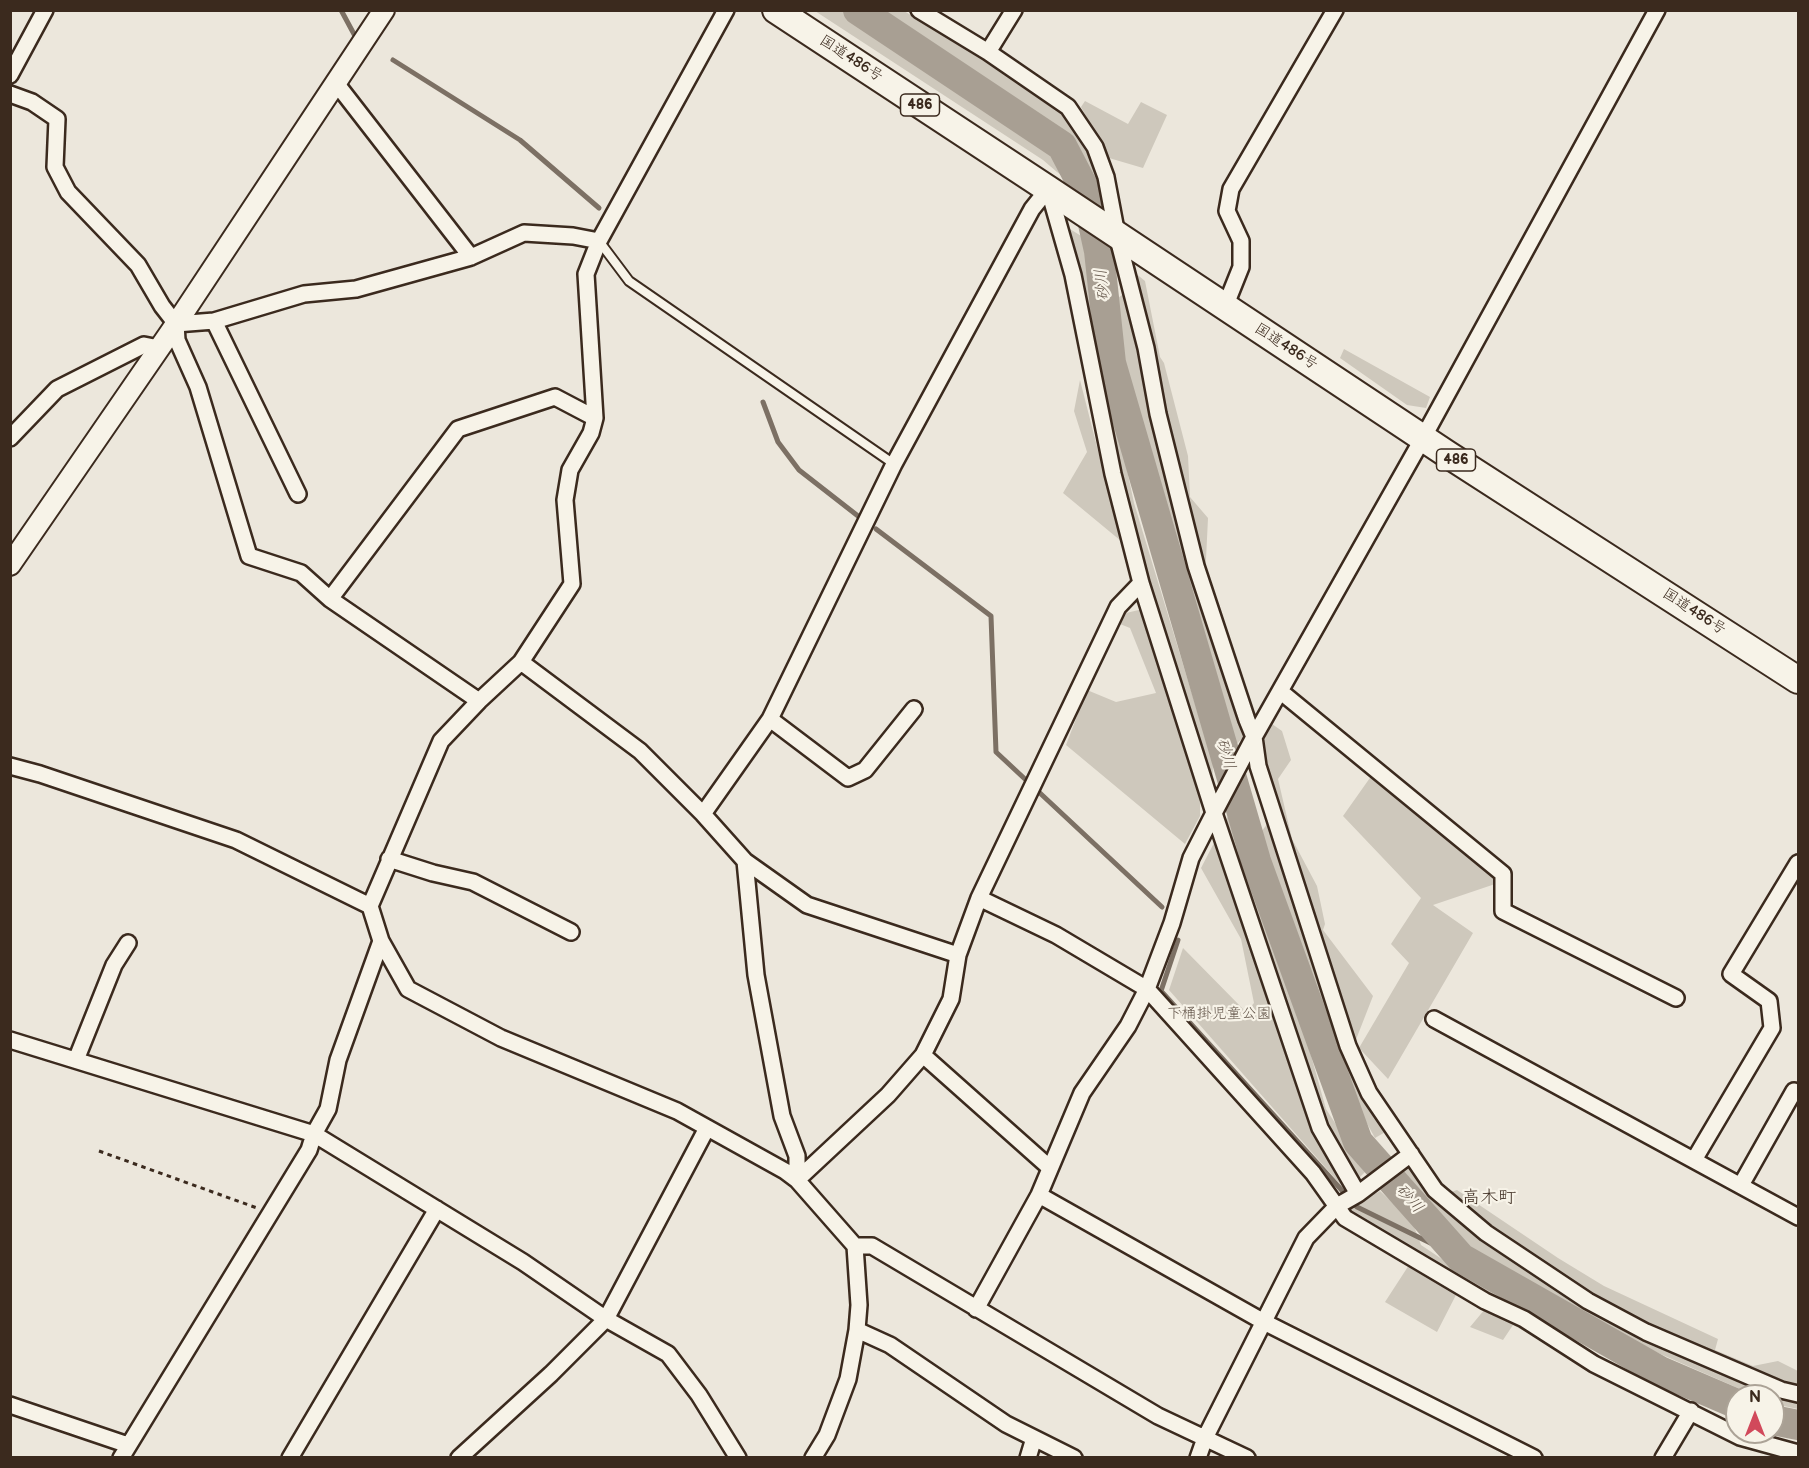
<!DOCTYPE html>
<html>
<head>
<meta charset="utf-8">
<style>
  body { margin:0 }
  #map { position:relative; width:1809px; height:1468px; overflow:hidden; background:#ece7dc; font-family:"Balsamiq Sans",sans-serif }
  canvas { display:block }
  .frame { position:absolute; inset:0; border:12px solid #3b2a1e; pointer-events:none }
  .north { position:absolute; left:1725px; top:1384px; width:60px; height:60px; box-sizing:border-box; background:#f7f3e8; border:2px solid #aca397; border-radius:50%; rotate:0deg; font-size:16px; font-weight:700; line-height:24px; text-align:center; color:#3b2a1e }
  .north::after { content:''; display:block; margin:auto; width:21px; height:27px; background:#d1495b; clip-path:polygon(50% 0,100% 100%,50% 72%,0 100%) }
</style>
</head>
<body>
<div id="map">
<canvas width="1809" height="1468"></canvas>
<div class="frame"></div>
<div class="north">N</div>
</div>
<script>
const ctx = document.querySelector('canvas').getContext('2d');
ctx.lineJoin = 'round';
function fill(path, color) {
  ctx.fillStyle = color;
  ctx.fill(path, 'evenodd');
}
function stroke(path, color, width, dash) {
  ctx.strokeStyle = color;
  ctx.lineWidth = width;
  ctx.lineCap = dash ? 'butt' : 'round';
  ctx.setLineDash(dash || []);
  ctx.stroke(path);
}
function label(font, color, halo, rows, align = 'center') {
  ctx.font = font + ' "Balsamiq Sans","Klee One",sans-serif';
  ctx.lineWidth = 4.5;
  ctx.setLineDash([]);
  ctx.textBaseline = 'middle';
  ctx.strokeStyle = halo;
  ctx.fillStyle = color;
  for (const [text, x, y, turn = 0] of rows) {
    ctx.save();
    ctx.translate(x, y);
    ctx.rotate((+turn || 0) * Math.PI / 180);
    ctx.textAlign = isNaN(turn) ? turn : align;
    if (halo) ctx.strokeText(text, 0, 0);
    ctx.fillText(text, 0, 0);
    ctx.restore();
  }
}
const green = new Path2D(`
  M815,11H904L986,59L1059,110L1088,147L1103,203L1057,172L1043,160Z
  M1085,101L1128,124L1141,102L1167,115L1143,168L1109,158L1081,107Z
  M1065,226L1091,242L1104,361L1134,503L1213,763L1212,788L1117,470Z
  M1134,272L1145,281L1160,357L1164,363L1188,456L1190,497L1208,518L1205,580L1161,412Z
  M1126,292C1147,396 1170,499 1200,600C1214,645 1230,690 1245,735L1236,745L1177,565L1114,341L1118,298Z
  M1344,349L1430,397L1426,408L1407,405L1340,358Z
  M1080,380L1121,541L1063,493L1087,452L1074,411Z
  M1143,609L1200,792V816L1185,844L1066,745L1087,690L1116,702L1156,693L1130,628L1120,624L1126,613Z
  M1272,724L1282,731L1291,760L1278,779L1292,839L1317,886L1325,924L1323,930L1373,996L1348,1060L1387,1131L1375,1138L1359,1109L1327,1030L1258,836L1268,823L1274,799L1260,744Z
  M1372,775L1499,877L1501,882L1433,905L1473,933L1388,1079L1359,1048L1409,963L1391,944L1421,898L1343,816Z
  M1228,816L1248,852L1289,977L1326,1109L1366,1171L1346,1191L1169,990L1183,948L1246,1012L1254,1003L1241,939L1201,868Z
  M1411,1164L1448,1193L1457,1190L1558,1258L1604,1286L1718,1339L1715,1350L1753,1366L1778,1361L1798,1371V1409L1774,1404L1773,1396H1756L1649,1349L1528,1280L1462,1250L1397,1175Z
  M1380,1191L1412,1221L1421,1245L1515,1308L1487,1298L1344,1210Z
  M1409,1265L1457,1293L1437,1332L1385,1302Z
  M1485,1309L1526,1325L1561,1351L1513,1325L1503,1340L1470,1327Z`);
const stream = new Path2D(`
  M341,10L355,36
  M393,60L520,140L599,208
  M763,402L778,442L799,470L858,516
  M876,529L991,616L996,752L1162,907
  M1178,940L1161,991L1357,1207L1461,1258`);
const river = new Path2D(`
  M858,10L1062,146L1086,192L1099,251L1111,363L1256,861L1358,1142L1461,1258L1660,1371L1737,1404
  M1773,1420L1798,1425`);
const path = new Path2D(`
  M99,1151L257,1208`);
const service = new Path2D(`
  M599,241L629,281L894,464`);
const minor = new Path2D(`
  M919,10L988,52L1068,107L1095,147L1106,177L1117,235L1146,348L1158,414L1196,566L1247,720L1254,737L1258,766L1348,1046L1369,1093L1435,1190L1486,1233L1588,1301L1646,1332L1781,1390L1798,1394
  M988,52L1014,10
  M10,75L45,10
  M336,83L471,257
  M10,94L32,102L57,119L55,167L68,192L138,265L162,306L176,324L177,340L198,387L249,556L301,573L330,599L479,701
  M1049,191L1073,275L1113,474L1141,583L1214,813L1320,1128L1358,1194
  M1225,307L1241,267V241L1227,211L1231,189L1335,10
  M214,321L298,494
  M176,324L214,321L304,294L356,289L471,257L524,233L573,236L599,241
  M10,438L57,389L144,345L159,348
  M330,599L458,429L555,397L595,418
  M521,662L640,751L703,814L745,861L807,905L958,955
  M1280,691L1503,874V911L1676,998
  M770,719L848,778L865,770L914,709
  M10,766L40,774L236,840L370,906
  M703,814L770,719L894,464L1032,209L1048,189
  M389,859L433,873L473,882L571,932
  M745,861L756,975L782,1116L797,1156V1180
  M979,898L1056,935L1147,989L1313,1173L1345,1218L1485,1301L1524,1319L1594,1364L1740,1437L1798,1453
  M381,941L408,989L501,1038L677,1111L785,1171L797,1180L855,1246L859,1305L857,1330L848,1379L827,1435L813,1458
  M1434,1019L1798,1217
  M10,1040L314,1134L523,1262L606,1319L668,1354L699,1395L738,1458
  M923,1055L1050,1168
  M76,1060L114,965L128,943
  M1694,1160L1772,1028L1769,1001L1731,974L1798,863
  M797,1180L888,1095L923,1055L951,999L958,955L979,898L1118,607L1141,583
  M1741,1185L1794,1091
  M1039,1195L1264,1322L1534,1458
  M855,1246H872L1158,1416L1247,1458
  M976,1309L1039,1195L1082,1093L1128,1026L1147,989L1172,923L1191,858L1214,813L1254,737L1423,438L1657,10
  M857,1330L890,1345L1006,1424L1074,1458
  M10,1405L128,1445
  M121,1458L309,1150L314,1134L328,1109L338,1060L381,941L370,906L441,741L479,701L521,662L572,584L565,500L570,470L591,433L595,418L586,274L599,241L726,10
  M290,1458L437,1209
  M459,1458L551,1374L606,1319L707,1128
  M1028,1458L1034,1438
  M1198,1458L1205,1438L1306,1238L1337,1206L1358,1194L1411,1154
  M1663,1458L1691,1411`);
const tertiary = new Path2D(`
  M10,565L176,324L384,10`);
const trunk = new Path2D(`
  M776,10L1048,189L1447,454L1798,680`);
const shields = [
  [920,105,39],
  [1456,460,39]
];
const shieldNames = [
  ["486",920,105],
  ["486",1456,460]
];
const streetNames = [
  ["国道486号",851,59,33],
  ["国道486号",1286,347,33],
  ["国道486号",1694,612,33]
];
const parkNames = [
  ["下桶掛児童公園",1219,1014]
];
const waterNames = [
  ["砂川",1103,285,-96],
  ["砂川",1225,754,74],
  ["砂川",1409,1199,48]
];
const quarterNames = [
  ["高木町",1489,1198]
];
fill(green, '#cec8bc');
stroke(stream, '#7c7064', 5);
stroke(river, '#a89f93', 30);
stroke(service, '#3b2a1e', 12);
stroke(minor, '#3b2a1e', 20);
stroke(tertiary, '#3b2a1e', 24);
stroke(trunk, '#3b2a1e', 30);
stroke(path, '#3b2a1e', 3, [4.5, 4.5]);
stroke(service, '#f7f3e8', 8);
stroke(minor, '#f7f3e8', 15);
stroke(tertiary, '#f7f3e8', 20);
stroke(trunk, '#f7f3e8', 26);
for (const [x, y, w] of shields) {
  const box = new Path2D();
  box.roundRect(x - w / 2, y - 11, w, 22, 4.5);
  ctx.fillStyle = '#f7f3e8';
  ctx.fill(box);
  stroke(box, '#3b2a1e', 1.5);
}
label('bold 14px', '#3b2a1e', null, shieldNames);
label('15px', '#3b2a1e', '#f7f3e8', streetNames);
label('15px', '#605246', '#f7f3e8', parkNames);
label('italic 16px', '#615347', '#f7f3e8', waterNames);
label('18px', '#3b2a1e', '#f7f3e8', quarterNames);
</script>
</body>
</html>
